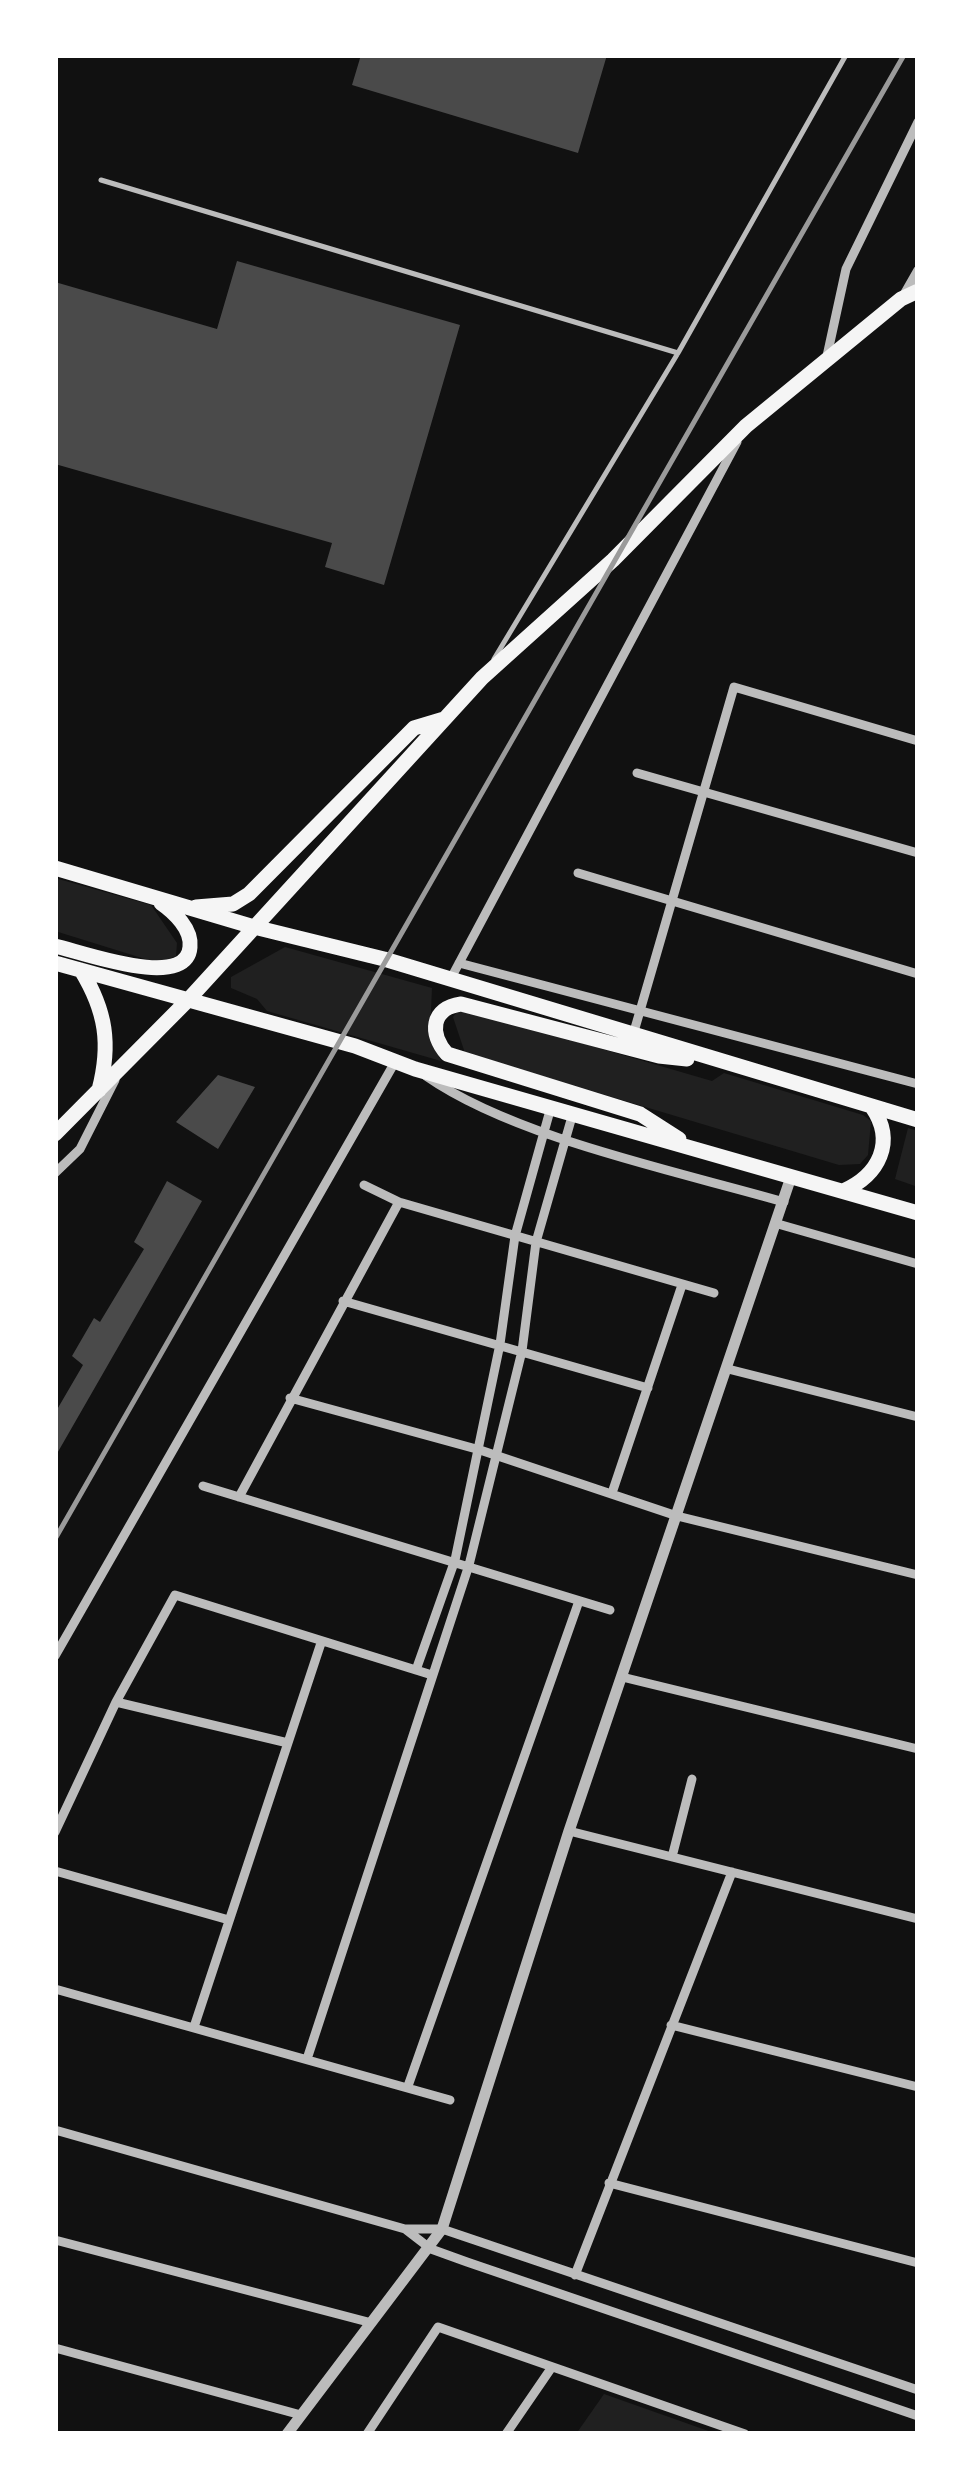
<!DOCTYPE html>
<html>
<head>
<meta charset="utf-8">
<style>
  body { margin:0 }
  #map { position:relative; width:973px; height:2489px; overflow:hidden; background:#111; font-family:Ubuntu,sans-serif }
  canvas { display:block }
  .frame { position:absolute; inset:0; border:58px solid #fff; pointer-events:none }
</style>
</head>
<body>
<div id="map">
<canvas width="973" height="2489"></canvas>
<div class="frame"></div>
</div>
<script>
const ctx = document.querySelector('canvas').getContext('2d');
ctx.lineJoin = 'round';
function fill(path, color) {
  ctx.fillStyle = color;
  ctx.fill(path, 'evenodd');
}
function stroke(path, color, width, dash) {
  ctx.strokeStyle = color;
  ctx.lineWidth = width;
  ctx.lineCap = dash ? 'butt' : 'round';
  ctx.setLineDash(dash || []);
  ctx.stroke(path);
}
const green = new Path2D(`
  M55,878L151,905L177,943L176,956L158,963L55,931Z
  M285,947L432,988L430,1032L441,1061L267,1011L257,999L231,988V977Z
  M457,1012H475L712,1081L724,1073L863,1115L871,1121L868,1155L860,1164L839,1165L465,1053L453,1017Z
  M908,1128L918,1131V1187L895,1179Z
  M604,2394L717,2434H576Z`);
const building = new Path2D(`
  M361,55H607L578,153L352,85Z
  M237,261L460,325L384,585L325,567L332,543L55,464V282L217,329Z
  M218,1075L255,1087L218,1149L176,1122Z
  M167,1181L202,1201L55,1457V1413L83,1365L72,1356L94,1318L100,1322L144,1249L134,1242Z`);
const service = new Path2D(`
  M101,180L678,353
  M494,659L678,353L846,55`);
const minor = new Path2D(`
  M902,298L918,270
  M827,356L846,269L918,122
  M637,773L918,853
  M578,873L918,974
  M459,963L918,1084
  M450,980L737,442
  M633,1035L734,687L918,741
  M426,1076C515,1138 677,1171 784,1202
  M55,1173L80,1149L115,1080
  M364,1185L399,1202L714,1293
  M778,1224L918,1264
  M343,1301L648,1388
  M728,1369L918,1417
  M290,1398L480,1450L677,1516L918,1575
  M203,1486L610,1610
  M612,1493L682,1285
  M239,1497L399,1202
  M55,1656L395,1062
  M416,1670L455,1560L500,1344L515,1236L551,1107
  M622,1677L918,1749
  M116,1702L288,1743
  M569,1831L918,1919
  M55,1832L116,1702L175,1595L432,1675
  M672,1857L692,1779
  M55,1871L229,1920
  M55,1989L450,2100
  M671,2025L918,2087
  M194,2027L321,1643
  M308,2056L469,1565L522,1351L536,1242L573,1113
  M408,2086L579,1601
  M55,2130L405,2229H442L918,2390
  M609,2183L918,2263
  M405,2229L431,2249L467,2262L918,2416
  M55,2240L368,2322
  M575,2275L732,1872
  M55,2348L301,2415
  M367,2434L438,2327L745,2434
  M506,2434L552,2367`);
const tertiary = new Path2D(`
  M287,2434L442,2229L569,1831L791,1177`);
const primary = new Path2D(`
  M55,868L254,927L384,959L918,1120
  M196,907L233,904L249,894L414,728L444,719
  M55,946C82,952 187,991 190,947C192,929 174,912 161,903
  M55,963L355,1046L415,1069L918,1213
  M81,970C106,1011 111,1044 99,1090
  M55,1134L188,1000L482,678L613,560L746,426L901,299L918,291
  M679,1139L640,1114L447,1054C429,1034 431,1008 461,1004L659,1056L687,1059
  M843,1191C879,1175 896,1142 872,1107`);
const rail = new Path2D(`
  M55,1539L904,55`);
fill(green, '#202020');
fill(building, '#4a4a4a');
stroke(service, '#bcbcbc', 5);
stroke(minor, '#bcbcbc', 9);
stroke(tertiary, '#bcbcbc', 11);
stroke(primary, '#f5f5f5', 15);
stroke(rail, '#9a9a9a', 5);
</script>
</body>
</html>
